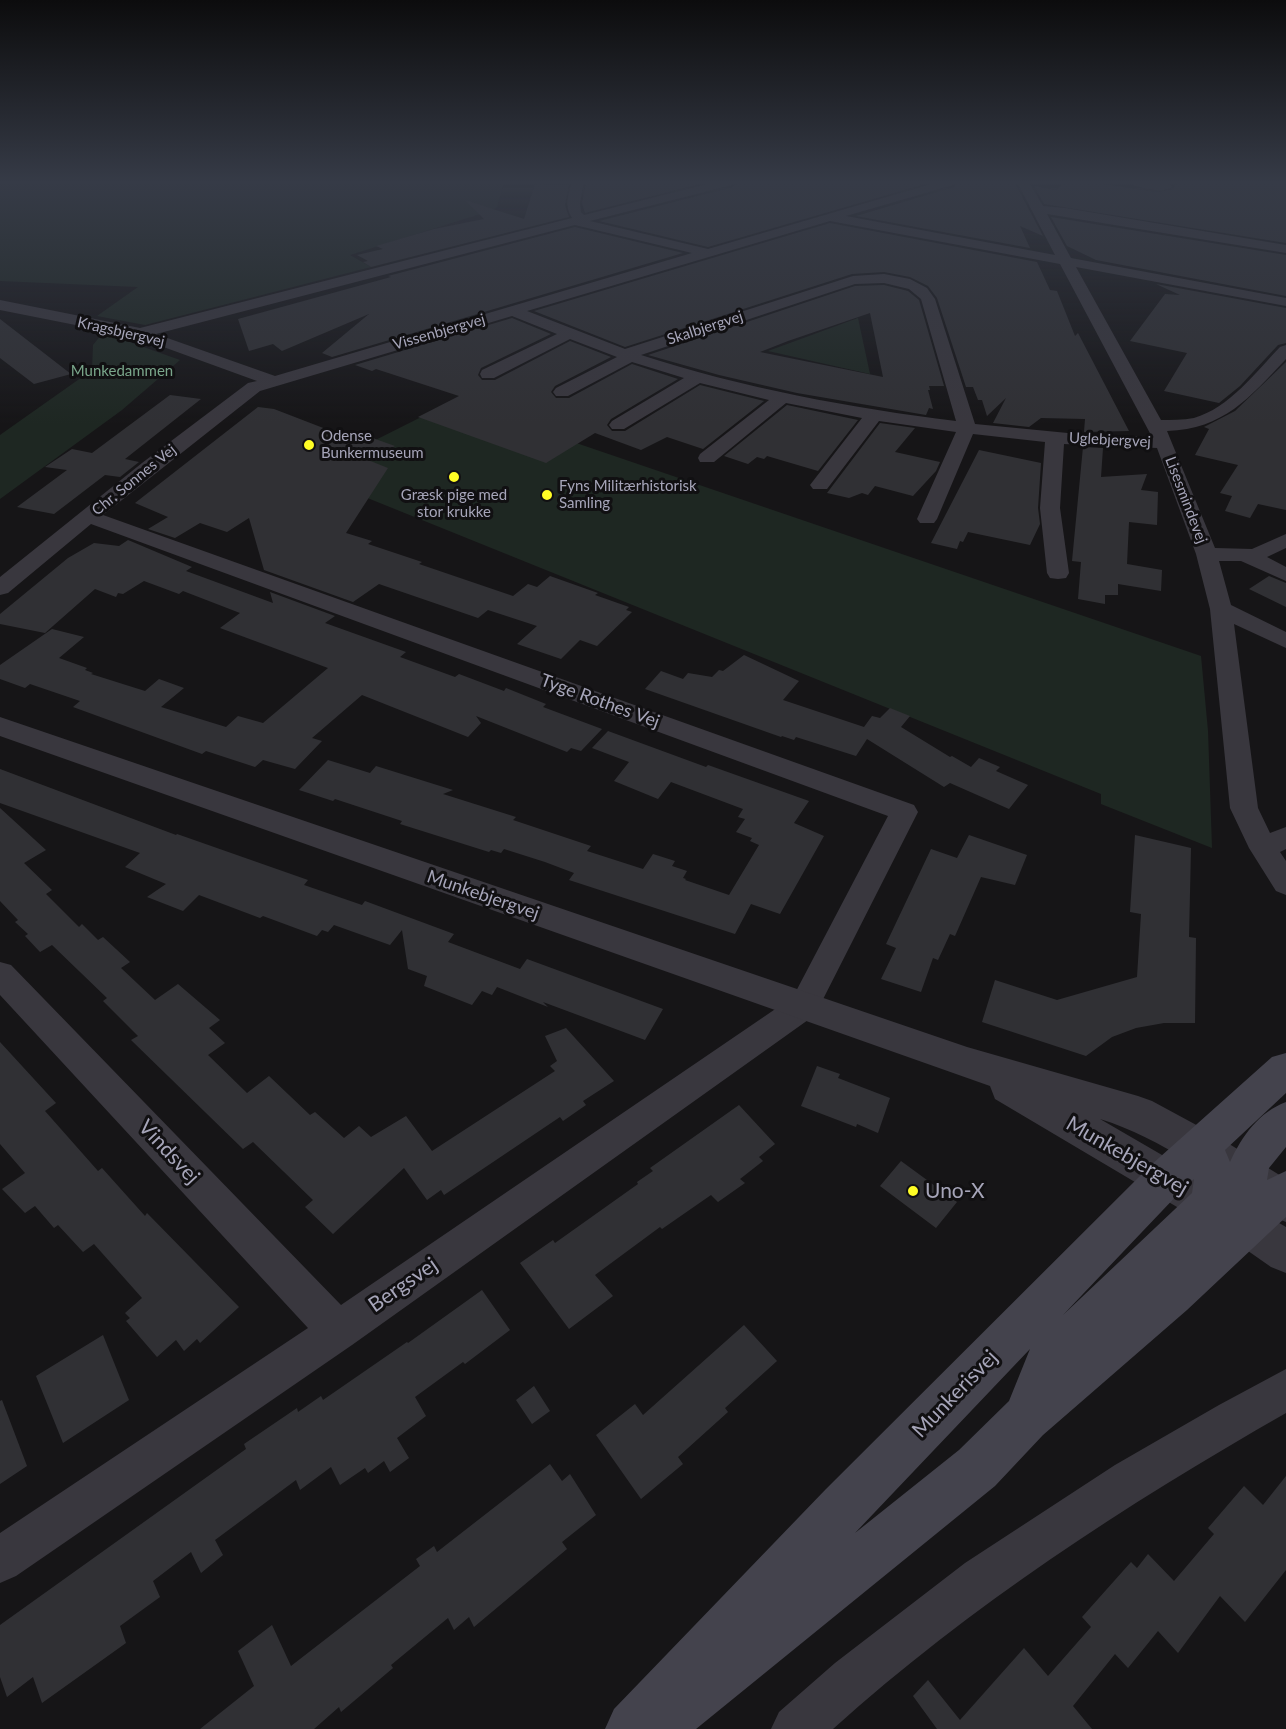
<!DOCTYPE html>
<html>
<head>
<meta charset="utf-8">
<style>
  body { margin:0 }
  canvas { display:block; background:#161517 }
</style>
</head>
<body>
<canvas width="1286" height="1729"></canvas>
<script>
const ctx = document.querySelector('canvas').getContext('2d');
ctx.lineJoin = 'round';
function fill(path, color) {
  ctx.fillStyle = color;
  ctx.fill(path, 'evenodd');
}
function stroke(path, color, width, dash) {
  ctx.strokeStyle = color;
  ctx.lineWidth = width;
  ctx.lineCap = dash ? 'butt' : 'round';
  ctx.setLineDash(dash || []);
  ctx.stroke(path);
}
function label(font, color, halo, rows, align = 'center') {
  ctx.font = font + ' Lato,sans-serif';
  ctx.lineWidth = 6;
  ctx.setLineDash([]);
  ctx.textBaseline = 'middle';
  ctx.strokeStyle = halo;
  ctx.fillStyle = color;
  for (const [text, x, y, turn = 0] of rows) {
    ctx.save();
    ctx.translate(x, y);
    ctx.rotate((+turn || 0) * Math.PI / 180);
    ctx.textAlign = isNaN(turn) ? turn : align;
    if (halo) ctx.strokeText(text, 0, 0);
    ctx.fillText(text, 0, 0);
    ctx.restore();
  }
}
const green = new Path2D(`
  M0,182H504L497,207L493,210L350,255L371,267L145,325L97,316L138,287L0,281Z
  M858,318L870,374L768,351Z
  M101,335L121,339L180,360L122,410L0,499V435L92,370L93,345Z
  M453,401L1201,656L1208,731L1212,848L1101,804V794L308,474Z`);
const building = new Path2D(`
  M586,182H708L585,213L582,203Z
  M736,182H932L708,247L599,221L733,187Z
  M957,182L1015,183L1043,236L1020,226L1030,248L856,216L954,187Z
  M1065,182H1088L1157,192L1173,189L1177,182H1248L1260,184L1263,182H1286V243L1044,204L1034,186L1056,190Z
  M535,184L569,185L565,205L569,217L371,267L363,262L368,261L357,255L383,249L376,246L434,229L484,219L465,200L524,219Z
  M1051,217L1286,255V296L1096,260L1067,246Z
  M830,223L1037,262L1050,290L1057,291L1075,336L1078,333L1129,431L1084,432L1085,419L1041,418L1029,427L993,423L1006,398L987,416L982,400H978L973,387H966L937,298L928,286L910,277L884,272L852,274L625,347L534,311Z
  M575,227L683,253L332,357L322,353L369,314L282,351L273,344L249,351L238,319L391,277L388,276Z
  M1156,284L1286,308V343L1278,345L1240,386L1219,403L1164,391L1187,353L1130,341L1165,294L1180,295Z
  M884,285L908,291L919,300L944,386H929L930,390H928L933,409L929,408L926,415L797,393L719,375L648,355L855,286ZM870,313L883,377L760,352L788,341Z
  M512,318L551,334L481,368L478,375L482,380H495L570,341L611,357L555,386L551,392L556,398H569L632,364L678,379L611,419L607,425L612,431H625L700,385L764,401L703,449L667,437L641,450L595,433L546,463L418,417L459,396L376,369L372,371L355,365Z
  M0,319L71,374L34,384L0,358Z
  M1286,362V510L1258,504L1250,518L1225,511L1232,496L1220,493L1238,465L1195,455L1209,429L1204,427L1235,411Z
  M170,395L201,399L125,459L139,462L120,477L105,475L54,514L17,507L67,470L45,467L72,449L92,453Z
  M787,405L858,420L818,471L767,456L764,459L757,457L748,464L724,456Z
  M258,407L274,409L357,441L367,436L395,446L368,460L388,468L346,533L372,541L368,544L422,562L419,564L513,596L528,584L537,587L550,576L598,593L595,595L629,607L626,610L632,612L597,646L580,640L561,659L517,644L537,626L488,610L478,618L379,584L353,602L264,570L249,518L227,532L200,523L175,538L148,529L168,517L135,503Z
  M880,423L915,428L895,452L940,462L936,471L913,496L875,486L868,495L862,493L849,498L827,493Z
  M1083,447L1103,448L1101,477L1147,474L1141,490L1158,492L1157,525L1129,522L1127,564L1162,570L1161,591L1118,584V595H1105V604L1078,599L1081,562L1072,561Z
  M979,450L1041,463L1038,508L1040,524L1030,545L968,532L963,542L960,541L957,549L931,543Z
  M128,540L192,567L186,571L273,603L270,592L335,616L325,623L406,652L400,657L455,677L459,674L504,691L506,688L546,704L543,707L602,729L581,751L571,748L567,752L476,716L481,723L468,737L362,695L312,738L322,741L295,769L263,760L255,767L206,751L202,754L73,707L80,701L30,684L25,688L0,679V665L52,629L84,637L59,658L87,668L85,670L93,673L91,674L145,691L159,679L184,688L161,707L226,727L238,716L263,723L328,668L220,628L240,613L183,591L179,594L144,581L123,594L118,593L116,597L95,589L45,633L0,624V614L68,558L94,543L119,546Z
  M1269,576L1286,583V607L1249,589Z
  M744,655L799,681L783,700L864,727L872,716L880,718L890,708L910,716L901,727L950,757L952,756L971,767L979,758L1000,767L996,771L1028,785L1009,809L950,783L944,787L867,739L856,756L796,737L794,740L782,736L781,737L645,689L661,671L683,679L688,673L712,677L719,670L723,671Z
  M608,731L706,767L708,765L809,801L794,823L824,836L780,914L751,904L735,934L569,880L574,873L545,862L504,849L501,853L491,850L489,852L400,824L402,821L335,799L333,801L299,790L328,760L370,773L376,766L453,790L443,794L516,817L513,820L591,846L587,851L643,869L653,854L675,861L672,866L687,871L683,878L686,879L685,880L729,895L759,845L750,841L752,838L736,832L745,819L738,817L743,809L671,782L658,799L614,781L629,762L592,748Z
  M0,769L176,835L177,834L308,880L304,885L362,905L365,901L454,934L448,942L520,969L527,959L663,1009L645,1040L543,1002L548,1007L497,987L492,995L482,991L472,1005L424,986L427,976L408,969L402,930L390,945L334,925L328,932L322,930L317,936L263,916L260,918L199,895L183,911L147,897L166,884L125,867L140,853L0,803Z
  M0,808L46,850L24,863L52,890L46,894L79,927L82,924L98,940L103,937L130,962L121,968L155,1000L178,984L220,1020L209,1028L225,1043L208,1055L247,1093L269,1076L310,1115L315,1112L344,1138L359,1126L371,1137L406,1116L432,1151L555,1071L550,1066L557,1061L545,1036L566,1028L614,1081L583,1101L586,1105L563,1121L560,1117L444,1195L441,1190L427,1200L404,1168L333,1234L305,1207L313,1200L253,1142L243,1149L131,1040L138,1036L103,1001L107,998L52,945L40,952L25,936L28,934L15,922L18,920L0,901Z
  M969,835L1027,855L1015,885L981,877L955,936L950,934L938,960L933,958L921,992L881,979L896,948L886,944L931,849L957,858Z
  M1135,835L1191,848L1189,937L1196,938L1195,1023H1164L1136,1028L1112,1037L1086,1056L982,1022L995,980L1057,1000L1137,977L1141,914L1130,912Z
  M0,1042L56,1103L45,1111L98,1171L102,1168L145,1216L147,1213L239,1307L200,1343L197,1339L184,1351L176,1340L157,1357L126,1321L130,1318L125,1313L142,1298L94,1244L83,1252L58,1225L54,1228L35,1206L25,1213L2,1189L25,1173L0,1144Z
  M817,1066L840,1074L838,1078L890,1098L878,1133L857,1124L856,1127L801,1106Z
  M739,1105L775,1144L759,1157L763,1161L740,1179L745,1183L718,1202L711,1195L662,1229L660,1227L595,1275L613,1296L569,1329L520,1263L553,1240L555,1243L638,1184L637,1182L653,1171L650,1168Z
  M901,1161L957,1202L936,1228L880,1186Z
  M482,1290L510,1330L465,1364L463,1362L415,1397L426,1416L397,1438L409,1458L390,1472L384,1461L368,1473L365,1468L340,1485L331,1467L300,1490L296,1480L215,1540L223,1555L201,1573L191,1552L153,1581L160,1597L120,1626L126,1643L42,1703L33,1677L7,1697L0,1677V1625L246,1449L244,1444L297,1408L298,1412L321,1396L323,1400L407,1342L408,1343Z
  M744,1325L777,1361L725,1408L728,1412L678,1457L683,1464L641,1499L596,1435L635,1404L643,1415Z
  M103,1335L129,1400L63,1443L36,1376Z
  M534,1386L550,1411L532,1424L516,1400Z
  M2,1400L27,1466L0,1484V1401Z
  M550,1464L562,1481L570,1474L596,1515L562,1542L567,1549L474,1627L469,1617L454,1630L448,1618L391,1665L393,1668L341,1712L339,1707L314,1729H200L254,1686L238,1651L272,1625L291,1666L420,1566L416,1559L434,1546L437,1552Z
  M1286,1476V1570L1245,1622L1220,1596L1178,1653L1158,1631L1128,1668L1115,1654L1073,1706L1092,1729H937L913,1696L928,1680L960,1720L1024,1648L1048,1676L1091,1627L1082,1617L1131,1562L1137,1568L1148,1554L1174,1581L1214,1534L1208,1528L1244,1486L1263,1505Z`);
const minor = new Path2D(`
  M572,182H584L580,203L581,212L584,215L715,182H734L732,185L590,221L708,249L938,182H955L953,185L846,216L1055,255L1017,182H1029L1043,206L1065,208L1286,245V253L1047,214L1071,258L1286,298V306L1076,267L1161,420C1171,420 1183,420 1194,418C1229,408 1256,372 1280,347L1286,345V359C1249,398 1224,429 1167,431L1215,548L1252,549L1286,534V548L1267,557L1286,567V581L1241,561H1219L1231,605L1286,632V648L1234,624L1258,808L1270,833L1286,827V849L1280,852L1286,861V895L1276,891L1249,848L1230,808L1210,609L1196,554L1157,448L1064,444L1060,508L1069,573L1066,578L1058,579L1050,578L1047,573L1040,508L1045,442L973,434L937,519L934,523H920L917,519L956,432L879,421L827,489H813L810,485L862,418L786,403L714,462H700L698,458L700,454L769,400L700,383L624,429H612L609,425L612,421L684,378L632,362L568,396H556L553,392L556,388L617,357L570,339L494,378H482L480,374L482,370L557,334L512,316L260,391L103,515L914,805L918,812L815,1015L352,1345L16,1576L0,1583V1533L308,1328L0,995V962L11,965L341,1305L793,997L888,816L91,524L8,593L0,595V577L142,463L248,383L257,381L136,337L0,310V300L140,328L572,218C564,206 568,195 572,182ZM830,221L1060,264L1152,437L1078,434L975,424L935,299L927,288L910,279L884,274L853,276L625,349L527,311ZM575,225L692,253L275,376L156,334ZM884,283L909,289L921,299L956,421C850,408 743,388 641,355L855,284Z
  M1128,182H1154L1170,184L1172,187C1164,194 1136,188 1128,182Z
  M1286,1369V1413C1125,1505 971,1605 833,1729H771L779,1712L835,1663L965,1563L1115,1465L1219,1405Z`);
const tertiary = new Path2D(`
  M0,717L967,1047L1138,1096L1152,1101L1213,1134L1286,1179V1222L1271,1216C1217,1181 1162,1138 1100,1119L1286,1227V1273L1271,1267L1231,1239L995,1099L990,1086L0,736Z`);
const secondary = new Path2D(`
  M1286,1053V1093L1225,1150L1230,1162C1242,1136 1259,1112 1286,1102V1147L1269,1168L1267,1180L1286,1171V1217L1187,1310L1043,1435L995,1486L696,1729H605L614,1709L826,1489L1151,1165L1272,1057ZM1194,1179L1192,1193L1063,1315L1181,1191ZM1030,1349L1009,1401L959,1450L855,1533Z`);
const markers = [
  [309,445,6,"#fffd25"],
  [454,477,6,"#fffd25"],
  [547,495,6,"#fffd25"],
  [913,1191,6,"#fffd25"]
];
const farStreetnames = [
  ["Skalbjergvej",705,328,-18],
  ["Kragsbjergvej",121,332,13],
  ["Vissenbjergvej",439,332,-16],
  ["Uglebjergvej",1110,440,3],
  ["Chr. Sonnes Vej",134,480,-39],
  ["Lisesmindevej",1186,500,69]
];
const farParknames = [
  ["Munkedammen",122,371]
];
const farPoinames = [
  ["Odense",321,436],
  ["Bunkermuseum",321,453],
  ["Fyns Militærhistorisk",559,486],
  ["Samling",559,503],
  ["Græsk pige med",454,495,"center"],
  ["stor krukke",454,512,"center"]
];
const streetNames = [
  ["Tyge Rothes Vej",600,701,20],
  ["Munkebjergvej",483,895,19]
];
const nearStreetnames = [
  ["Vindsvej",169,1152,47],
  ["Munkebjergvej",1127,1156,30],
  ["Bergsvej",403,1285,-35],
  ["Munkerisvej",955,1394,-46]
];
const nearPoinames = [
  ["Uno-X",925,1191]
];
fill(green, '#1e2722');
fill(building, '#303034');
fill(minor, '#39373e');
fill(tertiary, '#39373e');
fill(secondary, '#44434d');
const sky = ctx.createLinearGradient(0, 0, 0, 424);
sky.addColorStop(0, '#0c0c0d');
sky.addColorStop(0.43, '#363b47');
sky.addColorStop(1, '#363b4700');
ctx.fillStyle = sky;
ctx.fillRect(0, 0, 1286, 424);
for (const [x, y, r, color] of markers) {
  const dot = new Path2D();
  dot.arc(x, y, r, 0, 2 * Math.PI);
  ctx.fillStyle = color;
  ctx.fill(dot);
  stroke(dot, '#111012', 2);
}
label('15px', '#a6a5b9', '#111012', farStreetnames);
label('15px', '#7aa68b', '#111012', farParknames);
label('15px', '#a6a5b9', '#111012', farPoinames, 'left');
label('18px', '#a6a5b9', '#111012', streetNames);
label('21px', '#a6a5b9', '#111012', nearStreetnames);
label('21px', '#a6a5b9', '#111012', nearPoinames, 'left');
</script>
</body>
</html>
